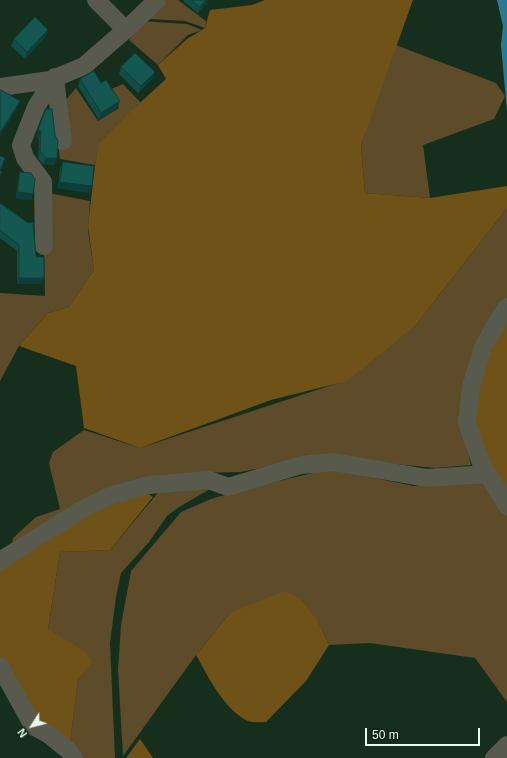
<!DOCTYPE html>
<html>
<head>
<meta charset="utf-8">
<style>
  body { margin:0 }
  #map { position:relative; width:507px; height:758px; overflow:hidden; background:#162f1c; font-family:Helvetica,sans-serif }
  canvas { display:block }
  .north { position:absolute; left:12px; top:706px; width:40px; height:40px; -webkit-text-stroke:3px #0c2513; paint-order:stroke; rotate:234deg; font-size:11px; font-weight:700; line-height:16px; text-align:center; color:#e9f9ec }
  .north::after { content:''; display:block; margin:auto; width:14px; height:18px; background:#e9f9ec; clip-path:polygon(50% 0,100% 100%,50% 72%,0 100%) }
  .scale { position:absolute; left:365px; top:728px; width:115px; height:18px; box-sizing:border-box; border:2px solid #e9f9ec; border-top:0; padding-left:5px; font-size:12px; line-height:14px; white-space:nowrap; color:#e9f9ec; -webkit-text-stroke:3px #0c2513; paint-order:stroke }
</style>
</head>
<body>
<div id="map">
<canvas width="507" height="758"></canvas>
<div class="north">N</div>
<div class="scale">50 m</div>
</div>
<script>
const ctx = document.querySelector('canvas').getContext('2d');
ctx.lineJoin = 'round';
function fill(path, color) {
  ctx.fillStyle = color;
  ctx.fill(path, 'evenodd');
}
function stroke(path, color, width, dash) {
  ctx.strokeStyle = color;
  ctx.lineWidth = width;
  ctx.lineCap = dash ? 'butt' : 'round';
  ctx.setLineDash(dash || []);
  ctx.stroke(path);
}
const green = new Path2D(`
  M165,0H178L206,21L205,28L185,21L148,19Z
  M141,21L187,24L202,30L188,35L158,65L129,40Z
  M393,44L496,83L505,96L494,119L423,145L430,198L365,193L361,145Z
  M123,84L141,103L123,120L99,147L95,165L60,159L54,114L76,88L98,121L119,108L109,90Z
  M43,192L90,201L88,230L94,270L69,307L48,313L19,346L0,381V293L45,296Z
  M507,208V303L461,422L471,465L435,468L395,464L324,456L240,472L195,473L9,555L13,538L36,517L60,509L49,463L53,452L84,430L140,448L341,382L415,326Z
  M330,469L414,486L488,474L507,506V702L475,658L370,643L329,645L318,621L230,613L196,655L123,756L118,670L121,625L131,571L181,512L211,499L245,489Z
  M212,488L179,507L167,516L149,542L121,573L116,597L110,643L115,758H74L69,751L78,679L48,629L60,552L110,550L161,489Z`);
const forest = new Path2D(`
  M265,0H413L361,145L365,193L430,198L507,186V208L415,326L347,381L271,400L140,448L84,428L76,366L19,346L48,313L69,307L94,270L88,226L95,165L99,144L131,111L166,79L158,65L187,39L205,28L210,10L252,5Z
  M500,317L507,322V510L467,423Z
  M138,488L153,497L110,550L60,552L48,629L84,651L92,662L78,679L69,751L33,726L0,666V561Z
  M285,591L299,598L318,621L329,645L306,681L266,722C261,722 253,723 248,721C224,710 208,676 196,655L230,613Z
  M140,739L153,758H126Z`);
const water = new Path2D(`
  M497,0H507V112L501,45L503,26Z`);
const minor = new Path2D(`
  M96,0L126,30
  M55,77L57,95L63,141
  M0,87L50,80L84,66L131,25L157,0
  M44,246L43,182L25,158L21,145L36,107L55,77
  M507,307L500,317L483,347L471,387L467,423L481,463L507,506
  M0,561L81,510L112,495L149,485L162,484L209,480L228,487L301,465L333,462L427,478L488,474
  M0,666L33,726L48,734L69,751L74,758
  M494,758L507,745`);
const wall = new Path2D(`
  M184,0H208L198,13L184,2Z
  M46,36L25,59L11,46L14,39Z
  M121,67L152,79L138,93L119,74Z
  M80,79L117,108L99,120L78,86Z
  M46,109L57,158L54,165H43L38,158L39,138H36Z
  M63,162L92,186L89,193L58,188L60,168Z
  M20,172L33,194L31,200L16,199L18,179Z
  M0,203L41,284H17V251L0,238Z`);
const shadedWall = new Path2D(`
  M205,0H208L198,13L200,7Z
  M48,30L46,36L25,59L27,52Z
  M155,72L152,79L138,93L141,86Z
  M20,101L17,108L0,136V133Z
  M120,101L117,108L99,120L101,113Z
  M38,131H41L39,138H36Z
  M46,158H57L54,165H43Z
  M60,182L92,186L89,193L58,188Z
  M18,192L33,194L31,200L16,199Z
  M19,278H44L41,284H17Z`);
const building = new Path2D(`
  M192,0H205L200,7Z
  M35,17L48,30L27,52L14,39Z
  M135,53L155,72L141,86L121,67Z
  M94,71L101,83L106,80L120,101L101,113L80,79Z
  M1,90L3,91L20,101L0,133V92Z
  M46,109H52L55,135L58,141L57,158H46L40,151L41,131H38Z
  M0,156L5,158L0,171Z
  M63,162L94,166L92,186L60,182Z
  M0,171H2L0,176Z
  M20,172L31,173L35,179L33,194L18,192Z
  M0,203L28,223L33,222L36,257H44V278H19V245L0,230Z`);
fill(green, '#5d4b29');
fill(forest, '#6f5217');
fill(water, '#2b7a91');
stroke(minor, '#575a4d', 18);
fill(wall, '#114c46');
fill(shadedWall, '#0e3e39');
fill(building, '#145851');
stroke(building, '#0e3e39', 1);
</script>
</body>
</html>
